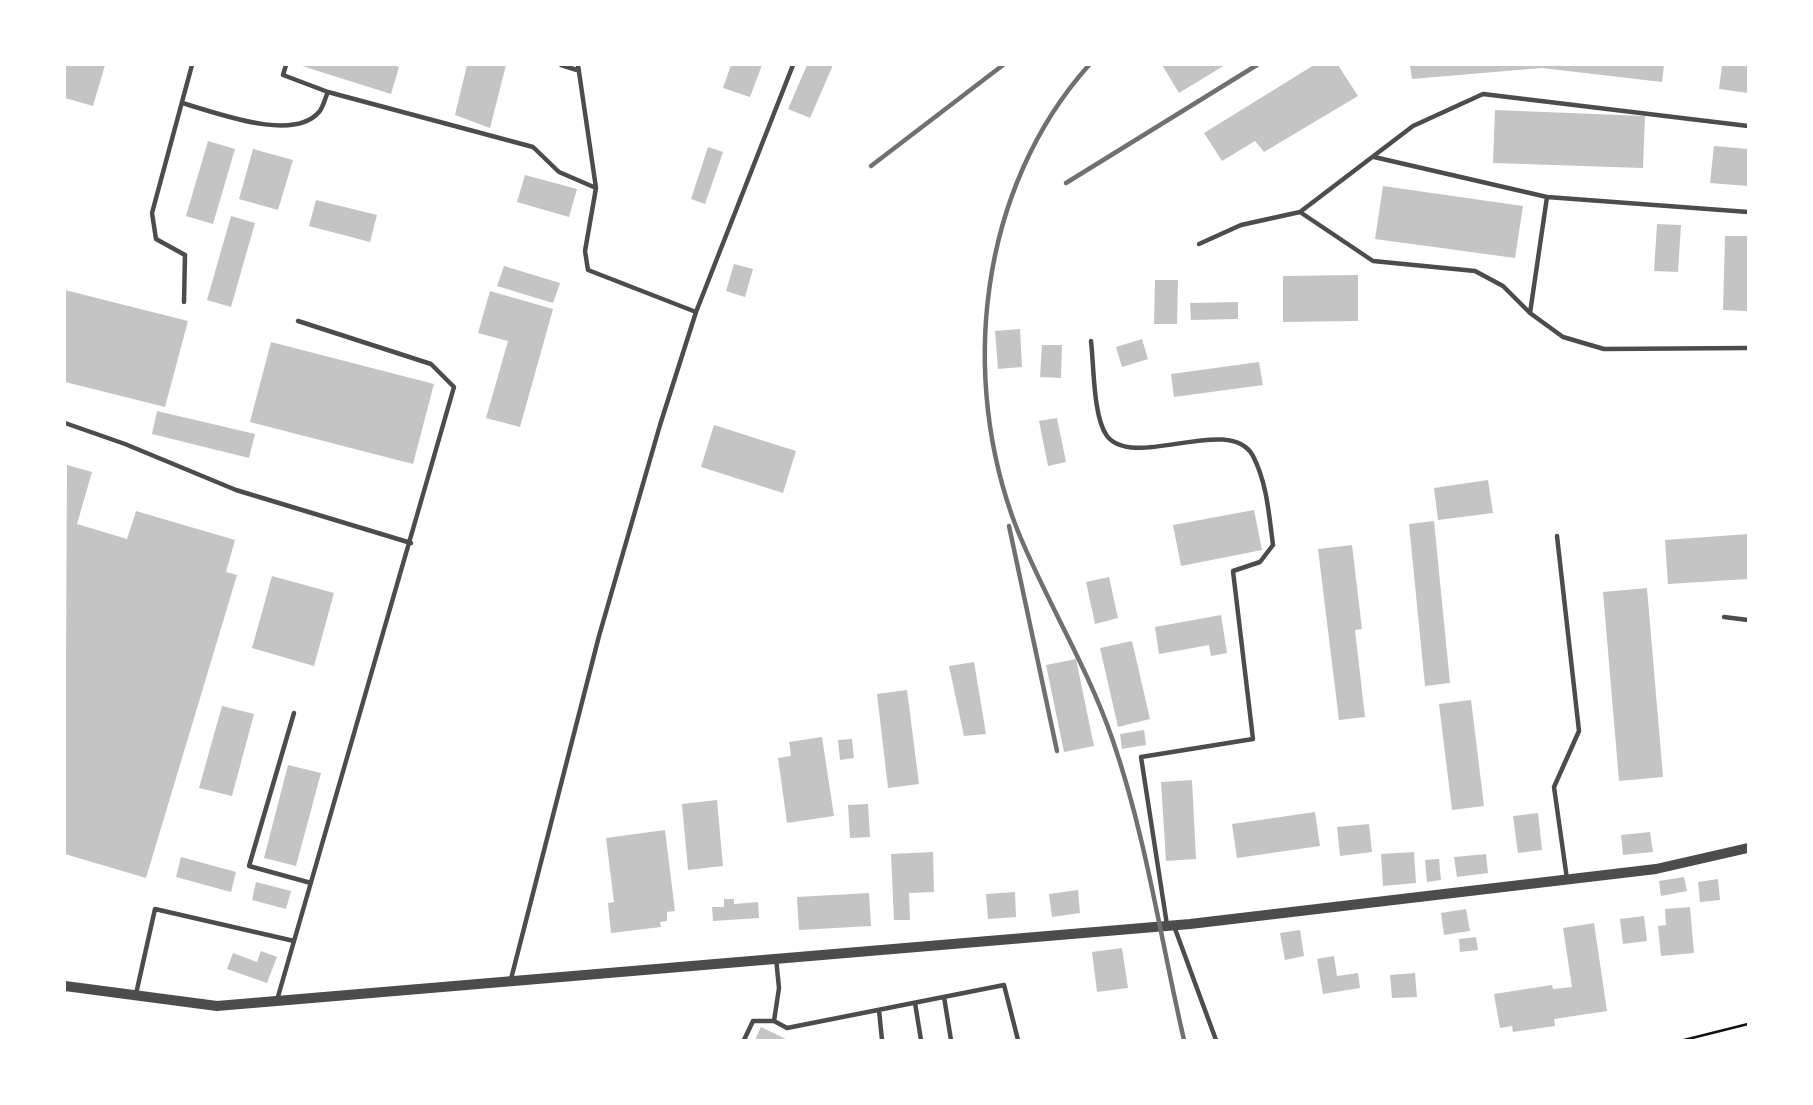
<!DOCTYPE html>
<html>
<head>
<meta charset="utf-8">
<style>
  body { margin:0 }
  #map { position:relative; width:1813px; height:1105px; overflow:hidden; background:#fff; font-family:Raleway,sans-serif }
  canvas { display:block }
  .frame { position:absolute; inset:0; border:66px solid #fff; pointer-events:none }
</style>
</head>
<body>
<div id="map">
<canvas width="1813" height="1105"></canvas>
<div class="frame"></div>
</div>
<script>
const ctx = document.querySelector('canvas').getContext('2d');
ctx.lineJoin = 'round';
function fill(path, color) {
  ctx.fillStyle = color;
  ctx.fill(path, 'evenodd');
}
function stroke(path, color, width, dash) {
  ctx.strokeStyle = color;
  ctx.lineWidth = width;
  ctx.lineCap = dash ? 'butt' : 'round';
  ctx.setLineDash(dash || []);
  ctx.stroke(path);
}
const building = new Path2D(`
  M65,65H105L93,106L65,98Z
  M299,65H393L399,67L391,94Z
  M467,65H506L490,128L455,115Z
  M731,65H762L750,97L723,88Z
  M807,65H833L810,118L788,109Z
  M1162,65H1225L1179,93Z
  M1314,65H1338L1358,96L1264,152L1255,141L1222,161L1204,133Z
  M1410,65H1664L1662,82L1542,68L1412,79Z
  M1722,65H1748V93L1719,89Z
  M1495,110L1645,116L1643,168L1493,163Z
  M208,141L235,149L213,224L186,216Z
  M1714,146L1748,149V186L1710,183Z
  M708,147L723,152L705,204L691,199Z
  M253,149L293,160L278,210L239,199Z
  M525,175L577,189L569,217L517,202Z
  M1383,186L1523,206L1515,258L1375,239Z
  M316,200L377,215L370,242L309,226Z
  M231,216L255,223L231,307L207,300Z
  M1657,224L1681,225L1678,272L1654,271Z
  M1725,236H1748V311L1723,310Z
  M734,264L753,269L745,297L726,291Z
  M504,266L560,283L553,303L497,286Z
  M1358,275V321L1283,322V276Z
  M1155,280H1178L1177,324H1154Z
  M65,290L188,321L165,407L65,382Z
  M490,291L553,309L520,427L486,418L508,341L478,333Z
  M1238,302V319L1191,320L1190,303Z
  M1020,329L1022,367L998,369L995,331Z
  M1142,339L1148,359L1122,367L1116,347Z
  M271,342L434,384L413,464L250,422Z
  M1042,345H1062L1061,378L1040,377Z
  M1259,362L1263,385L1174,397L1171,374Z
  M157,411L255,434L249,458L152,434Z
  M1057,418L1066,462L1048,466L1039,421Z
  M714,425L796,451L783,493L701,467Z
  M67,465L92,472L77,524L127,539L136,511L235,540L226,572L237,575L146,878L65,854Z
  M1488,480L1493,513L1438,520L1434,488Z
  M1254,510L1262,550L1181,566L1173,525Z
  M1434,521L1450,683L1425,686L1409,524Z
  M1748,534V579L1668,584L1665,540Z
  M1352,545L1362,629L1355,630L1365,717L1339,720L1318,549Z
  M272,576L334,593L314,666L252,648Z
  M1109,577L1118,618L1095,624L1086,582Z
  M1647,588L1663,777L1619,781L1603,592Z
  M1221,615L1227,653L1211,656L1209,645L1159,654L1155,627Z
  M1132,641L1150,719L1118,727L1100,648Z
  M1076,659L1094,746L1064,752L1046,665Z
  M974,662L986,734L964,736L949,666Z
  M907,690L919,784L888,788L877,694Z
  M1471,700L1484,806L1452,810L1439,704Z
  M222,706L254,714L232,796L199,788Z
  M1144,730L1146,745L1122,749L1120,734Z
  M822,737L834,816L787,823L778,758L791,756L789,742Z
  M852,739L854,758L840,760L838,740Z
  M288,765L321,773L296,866L264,858Z
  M1192,780L1196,859L1166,861L1161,782Z
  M717,800L723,866L688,870L682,804Z
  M868,804L870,837L850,838L848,805Z
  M1315,812L1320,846L1237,858L1232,824Z
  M1538,813L1542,850L1518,853L1513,816Z
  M1369,824L1372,852L1340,856L1337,827Z
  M665,830L675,911L667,912V921L660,922L661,927L611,933L608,903L614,902L606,838Z
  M1650,832L1653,852L1623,855L1621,835Z
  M933,852L934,892L909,893L910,920H894L891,854Z
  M1414,852L1416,883L1383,886L1381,854Z
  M1486,854L1488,873L1457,877L1454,857Z
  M181,857L236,872L231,892L176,877Z
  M1439,859L1441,880L1427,882L1425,860Z
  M1684,877L1687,891L1661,896L1659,881Z
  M1718,879L1720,900L1700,902L1698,882Z
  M256,882L291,891L286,909L252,900Z
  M1078,890L1080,913L1052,917L1049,894Z
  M1015,892L1016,917L988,919L986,894Z
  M869,893L871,926L799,930L797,897Z
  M724,899H734V904L758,902L759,918L713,921L712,907H724Z
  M1690,907L1694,953L1661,956L1658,926L1666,925L1665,909Z
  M1466,909L1470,931L1444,935L1441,913Z
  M1644,916L1647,941L1623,944L1620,919Z
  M1594,923L1607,1011L1554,1019L1555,1026L1513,1032L1512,1026L1500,1028L1494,994L1552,985L1553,989L1572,987L1563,928Z
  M1300,930L1304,956L1285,960L1280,933Z
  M1476,937L1478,950L1460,952L1459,939Z
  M1122,948L1128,988L1097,992L1092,952Z
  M261,951L277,957L267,983L227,969L233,953L257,962Z
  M1334,956L1337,976L1358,973L1360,988L1323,994L1317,959Z
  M1415,973L1417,997L1392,998L1390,975Z
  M761,1027L788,1040H755Z`);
const path = new Path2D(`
  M1684,1040L1748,1024`);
const service = new Path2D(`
  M286,65L283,75L328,92
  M561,65L577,70
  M578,65L596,188L585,251L588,270L696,312
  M182,103C215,112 293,143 319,112C323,108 325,98 328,92L533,147L559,172L596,188
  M1374,157L1547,197L1748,212
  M1300,212L1413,126L1483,94L1748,126
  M1199,244L1241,225L1300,212L1373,261L1475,271L1503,286L1530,313L1563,337L1604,349L1748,348
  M184,302L185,255L156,239L152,213L192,65
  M1530,313L1547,197
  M1091,341C1094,366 1093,417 1107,436C1134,471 1230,413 1253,456C1267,483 1269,515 1273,545L1260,562L1233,571L1253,739L1141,757L1167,925
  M65,423L125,444L236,490L411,543
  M1557,536L1579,731L1554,787L1567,879
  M1724,617L1748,620
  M294,713L249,866L311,883
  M1174,926L1216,1040
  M511,979L599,636L660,425L696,312L793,65
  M136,994L155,909L294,941
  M944,997L951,1040
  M277,1000L454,387L431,364L298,321
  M915,1003L921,1040
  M879,1010L882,1040
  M774,1021L779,988L776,958
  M744,1040L753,1021H774L787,1028L1004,985L1018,1040`);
const tertiary = new Path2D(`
  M65,986L217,1006L1190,924L1656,869L1748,848`);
const rail = new Path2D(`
  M1089,65C979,188 958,377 1017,529C1046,601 1088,667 1113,741C1146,837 1161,941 1184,1040
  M871,166L1003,65
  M1066,183L1257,65
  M1009,526L1057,751`);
fill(building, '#c4c4c4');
stroke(path, '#111', 2.5);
stroke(service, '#4c4c4c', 4.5);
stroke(tertiary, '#4c4c4c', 10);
stroke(rail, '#707070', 4.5);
</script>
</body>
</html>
